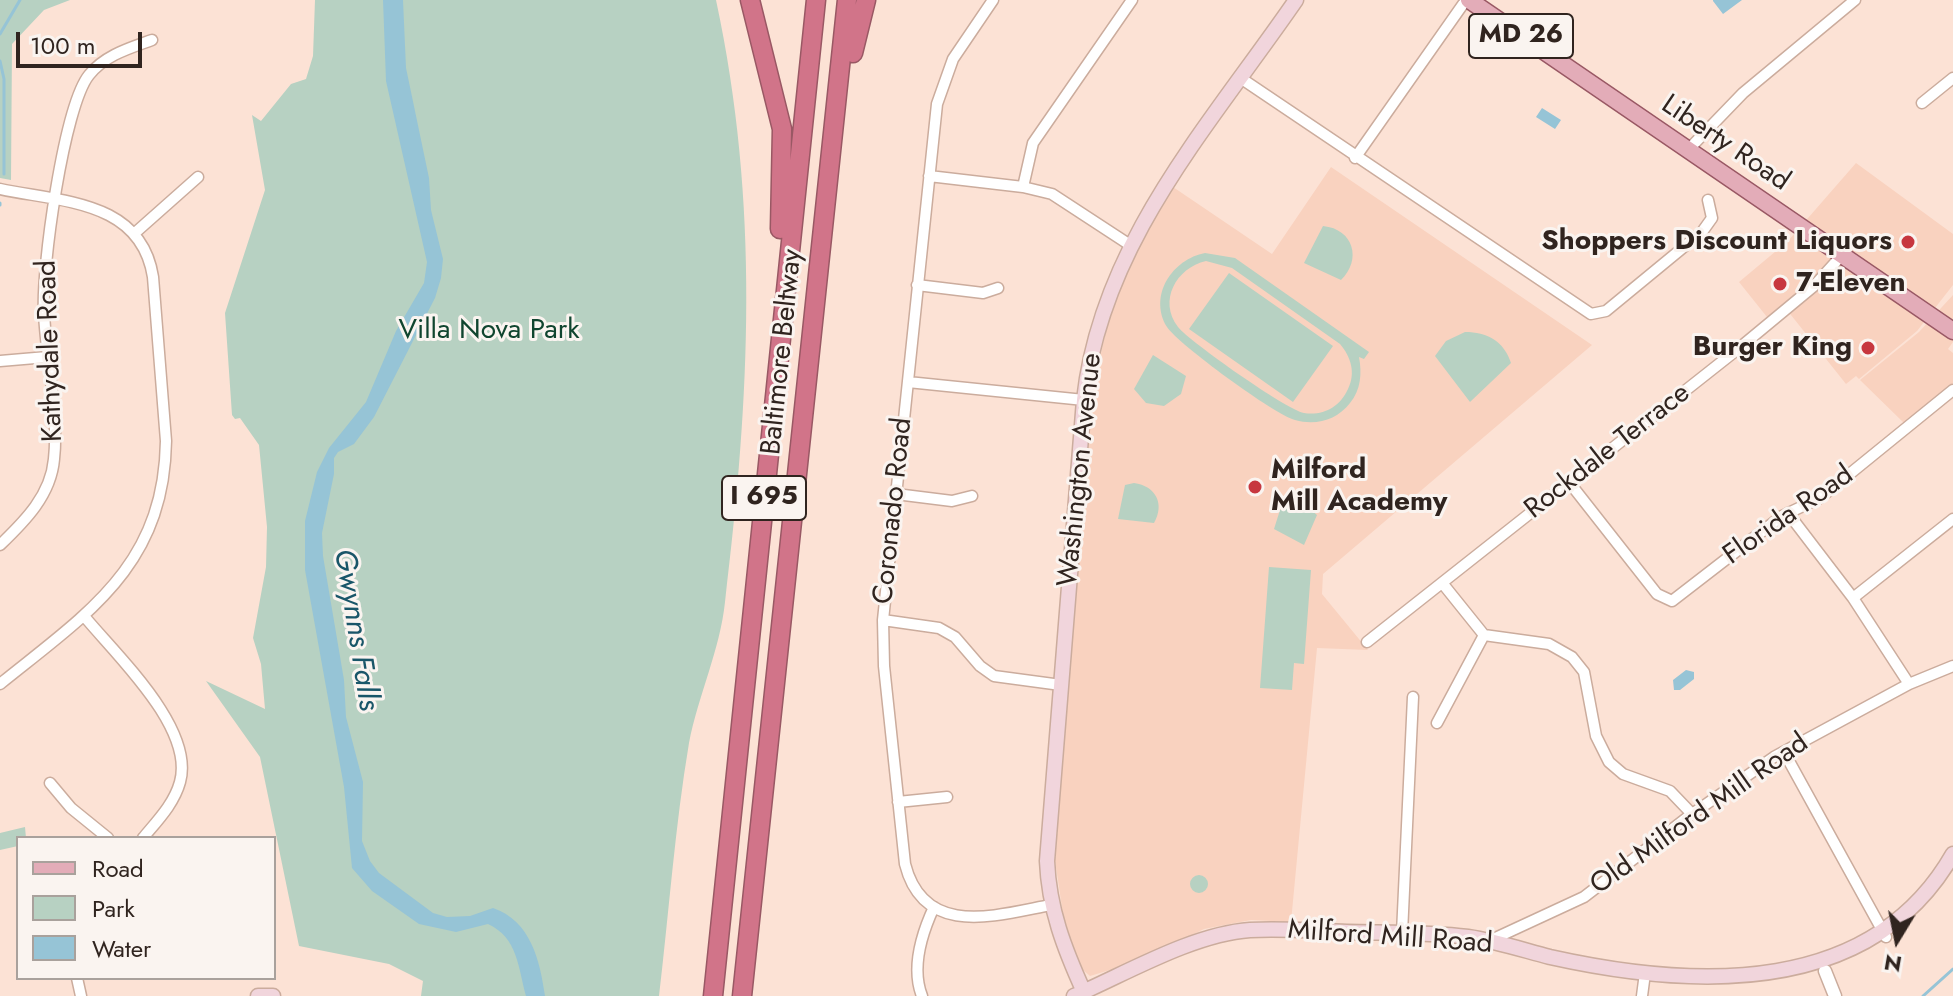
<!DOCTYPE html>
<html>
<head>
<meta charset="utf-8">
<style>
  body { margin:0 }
  #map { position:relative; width:1953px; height:996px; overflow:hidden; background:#fce2d5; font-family:Jost,sans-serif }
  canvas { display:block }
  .legend { position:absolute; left:16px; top:836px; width:260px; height:144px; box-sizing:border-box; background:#faf4f0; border:2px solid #a9a19c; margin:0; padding:10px 14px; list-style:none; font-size:24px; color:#30241f }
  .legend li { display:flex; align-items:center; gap:16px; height:40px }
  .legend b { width:40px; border:2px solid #a9a19c }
  .north { position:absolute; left:1857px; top:900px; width:80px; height:80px; -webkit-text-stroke:6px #faf4f0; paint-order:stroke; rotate:190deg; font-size:22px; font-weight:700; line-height:32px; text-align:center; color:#30241f }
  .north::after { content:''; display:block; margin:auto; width:28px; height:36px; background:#30241f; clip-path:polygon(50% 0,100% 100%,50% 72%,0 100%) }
  .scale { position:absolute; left:16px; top:32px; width:126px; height:36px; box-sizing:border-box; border:4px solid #30241f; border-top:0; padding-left:10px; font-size:24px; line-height:28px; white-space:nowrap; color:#30241f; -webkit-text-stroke:6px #faf4f0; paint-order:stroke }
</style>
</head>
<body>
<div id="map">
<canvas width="1953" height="996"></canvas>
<ul class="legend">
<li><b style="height:10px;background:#e3acb8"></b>Road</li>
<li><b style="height:22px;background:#b7d1c2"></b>Park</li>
<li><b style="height:22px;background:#96c4d6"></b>Water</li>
</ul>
<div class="north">N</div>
<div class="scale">100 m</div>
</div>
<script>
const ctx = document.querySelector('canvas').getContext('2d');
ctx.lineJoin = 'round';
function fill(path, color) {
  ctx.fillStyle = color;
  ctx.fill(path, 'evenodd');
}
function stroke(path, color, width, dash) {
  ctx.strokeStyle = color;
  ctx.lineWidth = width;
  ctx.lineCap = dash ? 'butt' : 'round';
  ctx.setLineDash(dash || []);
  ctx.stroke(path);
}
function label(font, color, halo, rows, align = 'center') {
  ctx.font = font + ' Jost,sans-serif';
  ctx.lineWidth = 6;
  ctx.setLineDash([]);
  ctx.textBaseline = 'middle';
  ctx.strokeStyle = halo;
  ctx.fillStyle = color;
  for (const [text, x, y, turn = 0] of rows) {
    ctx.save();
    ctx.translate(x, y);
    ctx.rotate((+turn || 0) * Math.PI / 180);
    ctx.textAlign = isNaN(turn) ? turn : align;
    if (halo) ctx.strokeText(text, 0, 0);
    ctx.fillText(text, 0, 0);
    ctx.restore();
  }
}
const built = new Path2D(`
  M1856,163L1953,234V285L1917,331L1859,379L1856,376L1846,384L1783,305L1767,317L1739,282L1788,241Z
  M1331,167L1592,345L1323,574L1322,594L1368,650L1317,648L1291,922L1251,920L1204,929L1143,960L1090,976L1082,969L1065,928L1055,860L1091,400L1111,307L1148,227L1173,187L1272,254Z
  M1953,295V342L1948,349L1953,353V383L1904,423L1860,380L1919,332Z`);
const green = new Path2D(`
  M0,0H70L44,10L12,44L11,180L0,178Z
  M315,0H716C760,205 750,396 725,602C720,650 698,696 689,743C675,826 669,912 659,996H421L423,981L389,964L299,946L260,757L206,681L265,709L261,664L253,638L266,567L267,527L259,445L240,418L235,419L232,415L225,313L265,190L252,115L261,121L291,84L306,79L313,56Z
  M1323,226C1354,229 1362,260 1341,280L1304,263Z
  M1205,253L1235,258L1369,352L1364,359L1359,357C1362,373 1361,390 1350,403C1337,420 1316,426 1295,420C1275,415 1178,344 1167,327C1148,295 1173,259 1205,253ZM1206,261L1232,268L1340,344C1351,357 1356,373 1348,389C1340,407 1323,416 1304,413C1287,410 1190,342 1178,327C1158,301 1176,268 1206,261Z
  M1229,273L1333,346L1293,402L1189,329Z
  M1465,332C1487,332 1504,341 1511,363L1470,402L1435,356L1446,341Z
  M1153,355L1186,376L1181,394L1164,406L1146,403L1134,389Z
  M1134,483C1156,486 1165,504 1154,523L1118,519L1125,485Z
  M1289,503H1303L1317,515L1304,545L1274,529L1280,510Z
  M1269,567L1311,570L1304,664L1294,663L1292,690L1260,688Z
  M25,827L26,838H18V846L0,850V833Z
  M1190 884a9 9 0 1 1 18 0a9 9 0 1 1-18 0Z`);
const water = new Path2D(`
  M383,0H403L406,68L429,178L431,210L443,259L441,278L435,298L374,417L354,444L338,452L334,458V474L322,533L323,556L344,680L346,717L363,782L362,841L370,861L379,873L433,913L447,917L470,916L493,908C531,921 540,961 545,996H526C518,967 518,938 488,924L456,932L419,924L372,891L352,868L344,787L305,570V521L317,472L329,448L366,402L396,331L424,283L427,262L386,81Z
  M1742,0L1723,14L1713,1V0Z
  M1542,108L1561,120L1555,129L1536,117Z
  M1686,670L1694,672V679L1680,690H1674L1673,680Z`);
const stream = new Path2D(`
  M0,34L20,0
  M0,61L4,79V174
  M0,205V203
  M1923,996L1953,969`);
const minor = new Path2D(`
  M993,0L953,59L937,104L883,620L884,666L905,864C924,939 997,915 1051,905
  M1242,79L1591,314L1606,311L1702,232L1712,218L1708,200
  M1922,103L1953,78
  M1688,150L1743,93L1855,0
  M1355,158L1466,0
  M929,176L1023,187L1052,194L1130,245
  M1023,187L1033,143L1132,0
  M0,189C61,202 141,200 153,277L166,441C164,566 88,613 0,684
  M136,232L198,177
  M917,285L983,293L998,288
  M0,361L47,357
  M908,382L1084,400
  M1569,482L1657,594L1672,601L1782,516L1820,498L1953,390
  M896,494L952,501L972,496
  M1788,513L1853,598L1909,684
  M0,545C25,521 51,495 54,459C59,414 46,359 44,313C41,270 64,106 89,75C105,55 130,48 152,40
  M1443,584L1484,635L1549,644L1572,657L1584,672L1596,736L1609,762L1623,774L1670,791L1692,814
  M1853,598L1953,519
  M84,616C116,655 195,728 180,782C174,804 157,821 143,838
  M883,620L939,628L955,637L980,666L994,676L1061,685
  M1367,642L1738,349L1814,286L1842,255
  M1437,723L1484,635
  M1784,752L1886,937
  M50,783L71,808L108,838
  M898,802L947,797
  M1402,933L1413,697
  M1489,941L1584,897L1692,814L1774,757L1909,684L1953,666
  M77,978L81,996
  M922,996C911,968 922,933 934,907
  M1642,996L1645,973`);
const tertiary = new Path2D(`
  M1825,971L1835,996`);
const secondary = new Path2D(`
  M1084,992C1064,948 1049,909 1047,861L1084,400C1101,243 1210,125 1296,0
  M258,996H273
  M1074,996C1127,973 1193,934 1250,930C1282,928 1315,931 1347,932C1387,933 1428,932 1468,937C1496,941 1523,950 1550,957C1698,990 1872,996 1953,854`);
const primary = new Path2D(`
  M1469,0L1953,331`);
const motorway = new Path2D(`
  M750,0L782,129L780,229
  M853,53L866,0
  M713,996L816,0
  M742,996L847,0`);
const markers = [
  [1908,242,8,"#c7373f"],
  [1780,284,8,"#c7373f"],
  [1868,348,8,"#c7373f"],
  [1255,487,8,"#c7373f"]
];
const shields = [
  [1521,36,104],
  [764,498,84]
];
const shieldNames = [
  ["MD 26",1521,36],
  ["I 695",764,498]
];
const streetNames = [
  ["Liberty Road",1725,144,34],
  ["Kathydale Road",51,351,-92],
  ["Baltimore Beltway",783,352,-84],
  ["Rockdale Terrace",1608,452,-38],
  ["Washington Avenue",1081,470,-84],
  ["Coronado Road",894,511,-84],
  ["Florida Road",1789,516,-35],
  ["Old Milford Mill Road",1700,815,-35],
  ["Milford Mill Road",1390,938,4]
];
const poiNames = [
  ["Shoppers Discount Liquors",1892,242],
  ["7-Eleven",1796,284,"left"],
  ["Burger King",1852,348],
  ["Milford",1271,471,"left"],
  ["Mill Academy",1271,503,"left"]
];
const parkNames = [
  ["Villa Nova Park",489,331]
];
const waterNames = [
  ["Gwynns Falls",355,630,81]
];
fill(built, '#f9d2bf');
fill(green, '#b7d1c2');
fill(water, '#96c4d6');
stroke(stream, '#96c4d6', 3);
stroke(minor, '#cbac9d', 13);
stroke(tertiary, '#cbac9d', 15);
stroke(secondary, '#cbac9d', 17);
stroke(primary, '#995864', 19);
stroke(motorway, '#995864', 21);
stroke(minor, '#fff', 10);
stroke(tertiary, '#fff', 12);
stroke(secondary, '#f1d5dc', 14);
stroke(primary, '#e3acb8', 16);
stroke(motorway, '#d17489', 18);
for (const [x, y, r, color] of markers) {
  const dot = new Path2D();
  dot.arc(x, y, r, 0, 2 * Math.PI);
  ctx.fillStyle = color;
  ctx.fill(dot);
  stroke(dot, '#faf4f0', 3);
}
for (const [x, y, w] of shields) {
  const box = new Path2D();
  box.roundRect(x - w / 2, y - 22, w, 44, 6);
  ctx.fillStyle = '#faf4f0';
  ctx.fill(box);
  stroke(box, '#30241f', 2);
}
label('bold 26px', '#30241f', null, shieldNames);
label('28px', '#30241f', '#faf4f0', streetNames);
label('bold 28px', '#30241f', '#faf4f0', poiNames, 'right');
label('28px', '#10452f', '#faf4f0', parkNames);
label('italic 30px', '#195669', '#faf4f0', waterNames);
</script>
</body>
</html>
